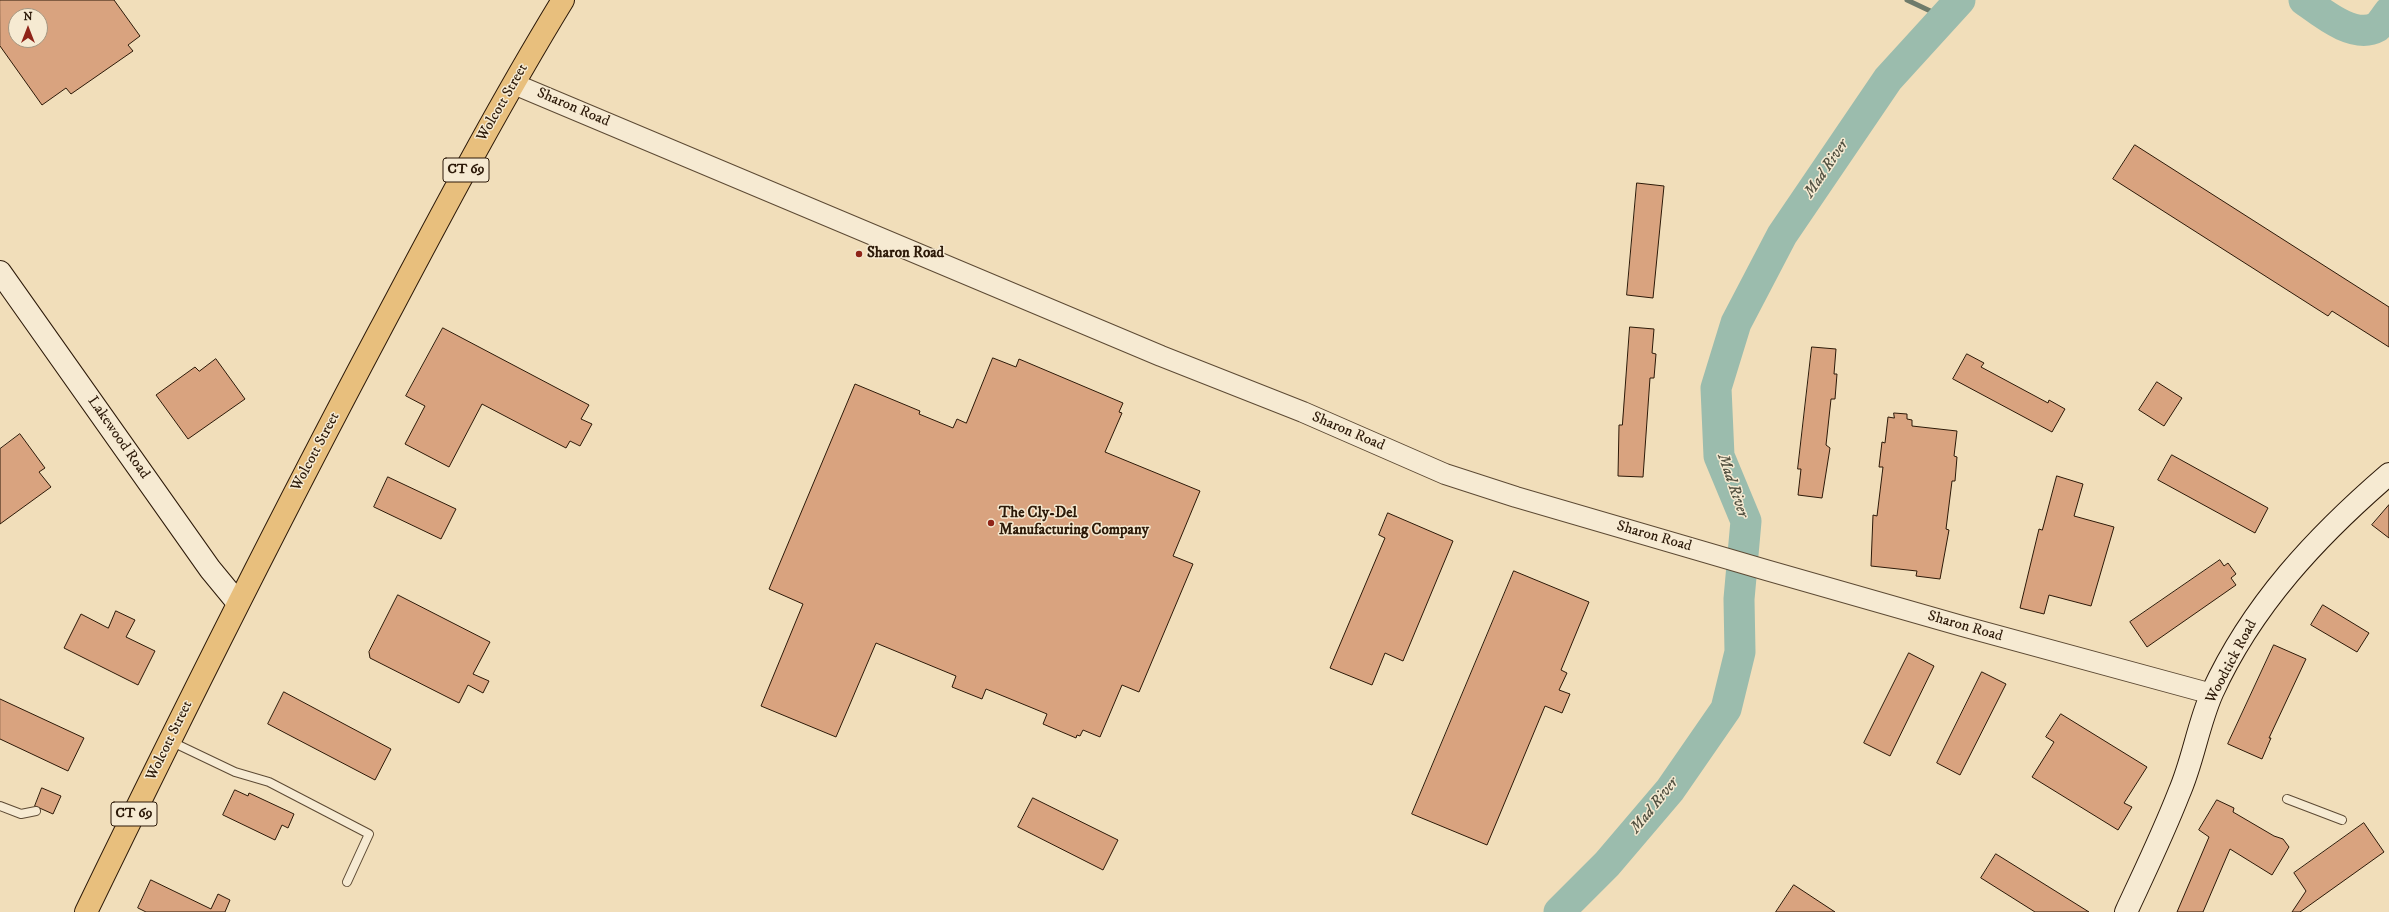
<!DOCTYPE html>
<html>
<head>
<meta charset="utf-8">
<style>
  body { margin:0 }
  #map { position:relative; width:2389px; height:912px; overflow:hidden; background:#f1deba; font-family:"IM FELL DW Pica",serif }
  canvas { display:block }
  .north { position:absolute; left:8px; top:8px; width:40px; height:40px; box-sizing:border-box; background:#f6ead2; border:1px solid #a59681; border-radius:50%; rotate:0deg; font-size:11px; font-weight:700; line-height:16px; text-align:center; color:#2c1908 }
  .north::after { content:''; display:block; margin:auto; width:14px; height:18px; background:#8f2418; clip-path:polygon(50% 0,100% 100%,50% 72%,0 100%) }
</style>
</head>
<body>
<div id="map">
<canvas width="2389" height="912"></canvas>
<div class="north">N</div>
</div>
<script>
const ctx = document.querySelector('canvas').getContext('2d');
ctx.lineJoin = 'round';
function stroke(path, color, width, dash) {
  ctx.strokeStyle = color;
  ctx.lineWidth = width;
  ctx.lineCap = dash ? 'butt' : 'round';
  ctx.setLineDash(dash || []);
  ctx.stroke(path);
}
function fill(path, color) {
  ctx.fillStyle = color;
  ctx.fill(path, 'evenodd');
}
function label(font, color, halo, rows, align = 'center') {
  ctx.font = font + ' "IM FELL DW Pica",serif';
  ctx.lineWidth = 3;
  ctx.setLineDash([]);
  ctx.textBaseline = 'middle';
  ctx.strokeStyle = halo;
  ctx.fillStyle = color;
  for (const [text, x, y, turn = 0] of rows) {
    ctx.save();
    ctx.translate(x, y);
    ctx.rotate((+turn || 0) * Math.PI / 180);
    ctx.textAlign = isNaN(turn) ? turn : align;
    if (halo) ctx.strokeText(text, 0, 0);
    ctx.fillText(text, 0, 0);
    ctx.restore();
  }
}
const stream = new Path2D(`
  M1907,0L1943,17`);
const river = new Path2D(`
  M2304,0C2321,12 2354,40 2377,27C2381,24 2386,16 2389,12
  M1559,912L1607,864L1670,790L1726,709L1740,652L1739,599L1746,521L1719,456L1716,388L1736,323L1782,235L1888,79L1960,0`);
const building = new Path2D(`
  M0,0H114L140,36L128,45L133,51L71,94L66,88L42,105L0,46ZM16,16H40V40H16Z
  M2135,145L2389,307V347L2332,311L2328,316L2113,179Z
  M1637,183L1664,186L1653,298L1627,295Z
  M1630,327L1654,329L1652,353L1656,354L1654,378H1650L1643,477L1618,476L1619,425H1622Z
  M443,328L589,405L581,419L592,424L580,446L570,441L566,448L482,404L449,467L405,444L425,406L406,396Z
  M1812,347L1836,349L1834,374H1837L1835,399H1831L1826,445L1830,448L1822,498L1798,495L1801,469H1798Z
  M1967,354L1984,363L1981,367L2048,403L2049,400L2065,409L2052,432L1953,379Z
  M993,358L1016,367L1019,359L1123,403L1119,412L1122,413L1105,452L1200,491L1173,556L1193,564L1139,692L1122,685L1100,737L1083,730L1080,736L1077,735L1076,738L1043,724L1047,714L986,689L982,699L952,687L956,676L876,643L836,737L761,706L803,604L769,589L855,384L920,411L919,414L953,428L957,419L966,423Z
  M216,359L245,399L188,439L156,395L195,367L199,371Z
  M2157,382L2182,398L2164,426L2139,410Z
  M1894,413L1907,414V419L1912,420V426L1957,431L1954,456L1957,457L1955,481H1952L1946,529L1949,530L1940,579L1916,576L1917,571L1871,566L1873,515L1877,516L1883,467H1879L1882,442L1885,443L1888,417L1894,418Z
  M20,434L45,468L39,472L51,487L0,524V449Z
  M2172,455L2268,508L2255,533L2158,480Z
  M2057,476L2083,484L2074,516L2114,527L2091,606L2049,595L2044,614L2020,608L2039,529L2042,530Z
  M388,477L456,509L441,539L374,507Z
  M2389,505V538L2372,525Z
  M1388,513L1453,541L1403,661L1385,653L1372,685L1330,668L1385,538L1379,535Z
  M2220,560L2224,566L2228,563L2236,574L2231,578L2236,585L2147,647L2130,622Z
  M1514,571L1589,602L1561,670L1567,673L1559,690L1570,694L1562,713L1545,706L1487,845L1412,814Z
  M398,595L490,642L473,674L489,681L483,693L468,685L459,703L370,658L369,652Z
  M2323,605L2369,633L2357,652L2311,625Z
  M116,611L135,620L126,637L155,651L138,685L64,648L81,614L108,628Z
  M2274,645L2306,659L2269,738H2271L2262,759L2228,744Z
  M1909,653L1934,666L1890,756L1864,743Z
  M1982,672L2006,684L1960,775L1937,763Z
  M284,692L391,749L375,780L268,724Z
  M0,699L84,738L68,771L0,739Z
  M2061,714L2147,767L2124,803L2132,807L2118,830L2032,777L2054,742L2046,737Z
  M42,788L61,796L53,814L35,806Z
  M235,790L248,796L249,793L294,814L288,828L282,825L275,840L223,815Z
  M1033,798L1118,840L1103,870L1018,827Z
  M2217,800L2234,808L2233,812L2274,836L2283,839L2289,847L2272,875L2230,849L2203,912H2177L2209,837L2199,830Z
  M2364,823L2384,852L2300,912H2292L2306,891L2294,873Z
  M1996,854L2089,912H2035L1981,878Z
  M151,880L211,909L218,894L230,900L225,912H146L138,908Z
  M1794,885L1835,912H1776Z`);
const service = new Path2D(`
  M170,741L235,772L269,782L369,834L347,882
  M2287,799L2342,820
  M0,806L21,814L36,811`);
const tertiary = new Path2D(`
  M514,84L1161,356L1303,412L1445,474L1516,497L1766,570L1962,626L2212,694`);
const secondary = new Path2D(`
  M0,272L210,569L238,603
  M2126,912C2144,873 2163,834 2179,793C2193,761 2198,725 2212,693C2252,605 2317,536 2389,474`);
const primary = new Path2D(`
  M86,912C181,716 278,522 380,330C439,219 497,108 563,0`);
const markers = [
  [859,254,4,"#8f2418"],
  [991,523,4,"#8f2418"]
];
const shields = [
  [466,170,46],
  [134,814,46]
];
const shieldNames = [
  ["CT 69",466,170],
  ["CT 69",134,814]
];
const streetNames = [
  ["Wolcott Street",503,103,-60],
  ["Sharon Road",573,108,23],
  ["Sharon Road",1348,432,23],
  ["Lakewood Road",118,438,55],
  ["Wolcott Street",316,452,-62],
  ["Sharon Road",1654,537,16],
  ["Sharon Road",1965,627,16],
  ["Woodtick Road",2232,662,-62],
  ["Wolcott Street",170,741,-64]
];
const poiNames = [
  ["Sharon Road",867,254],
  ["The Cly-Del",999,514],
  ["Manufacturing Company",999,531]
];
const waterNames = [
  ["Mad River",1827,169,-56],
  ["Mad River",1732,486,71],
  ["Mad River",1655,806,-51]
];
stroke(stream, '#6f7b6b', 5);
stroke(river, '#9bbcad', 31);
fill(building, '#d9a37f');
stroke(building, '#2c1908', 1);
stroke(service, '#5d4a34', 10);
stroke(tertiary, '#5d4a34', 22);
stroke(secondary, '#2c1908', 24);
stroke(primary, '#2c1908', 24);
stroke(service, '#f6ead2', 8);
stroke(tertiary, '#f6ead2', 20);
stroke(secondary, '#f6ead2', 22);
stroke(primary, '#e8bf7d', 22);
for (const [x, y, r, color] of markers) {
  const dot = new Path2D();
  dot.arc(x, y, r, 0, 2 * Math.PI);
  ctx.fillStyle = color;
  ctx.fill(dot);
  stroke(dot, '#f6ead2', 1.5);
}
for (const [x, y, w] of shields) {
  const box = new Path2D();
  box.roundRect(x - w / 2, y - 12, w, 24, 3);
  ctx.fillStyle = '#f6ead2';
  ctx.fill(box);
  stroke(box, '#2c1908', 1);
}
label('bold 14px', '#2c1908', null, shieldNames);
label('15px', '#2c1908', '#f6ead2', streetNames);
label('bold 15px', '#2c1908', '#f6ead2', poiNames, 'left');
label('italic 16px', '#535242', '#f6ead2', waterNames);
</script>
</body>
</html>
